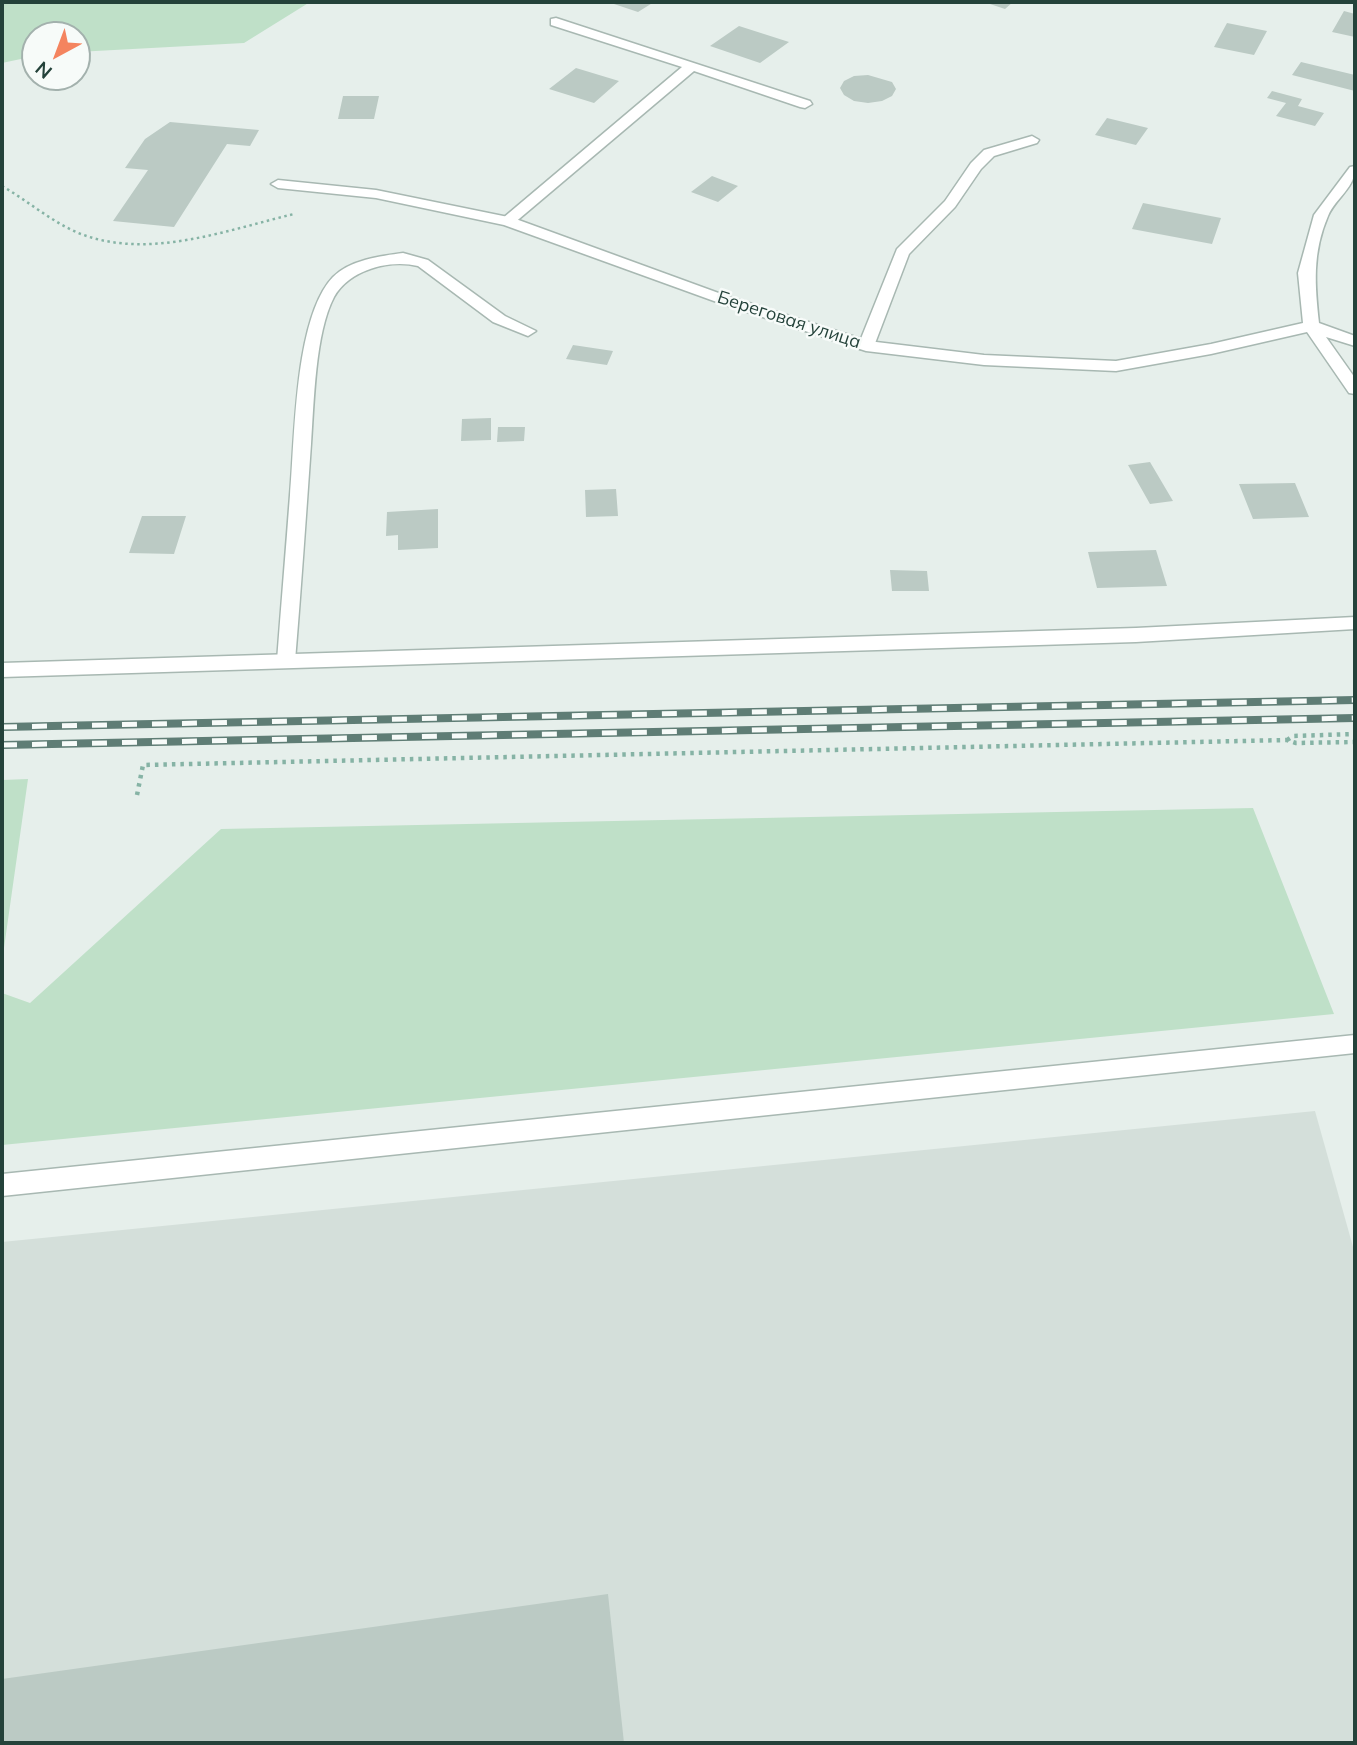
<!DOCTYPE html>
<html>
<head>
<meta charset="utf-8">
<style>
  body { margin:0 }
  #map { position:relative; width:1357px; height:1745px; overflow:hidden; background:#e6efeb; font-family:Mulish,sans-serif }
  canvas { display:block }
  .frame { position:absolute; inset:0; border:4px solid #24423a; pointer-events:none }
  .north { position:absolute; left:21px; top:21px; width:70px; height:70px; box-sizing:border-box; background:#f7fbf9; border:2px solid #a3b1ad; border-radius:50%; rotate:221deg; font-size:19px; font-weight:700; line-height:28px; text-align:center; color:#24423a }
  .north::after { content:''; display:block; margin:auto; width:24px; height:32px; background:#f4845f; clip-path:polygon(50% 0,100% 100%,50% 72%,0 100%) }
</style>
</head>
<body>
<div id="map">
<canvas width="1357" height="1745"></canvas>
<div class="frame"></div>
<div class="north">N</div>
</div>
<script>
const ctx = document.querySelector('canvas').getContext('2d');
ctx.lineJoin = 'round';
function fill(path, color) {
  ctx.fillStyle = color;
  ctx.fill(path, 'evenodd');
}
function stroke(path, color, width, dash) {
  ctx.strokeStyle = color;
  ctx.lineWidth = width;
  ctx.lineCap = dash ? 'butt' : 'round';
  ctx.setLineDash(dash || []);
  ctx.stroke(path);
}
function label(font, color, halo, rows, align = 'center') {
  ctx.font = font + ' Mulish,sans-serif';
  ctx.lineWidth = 5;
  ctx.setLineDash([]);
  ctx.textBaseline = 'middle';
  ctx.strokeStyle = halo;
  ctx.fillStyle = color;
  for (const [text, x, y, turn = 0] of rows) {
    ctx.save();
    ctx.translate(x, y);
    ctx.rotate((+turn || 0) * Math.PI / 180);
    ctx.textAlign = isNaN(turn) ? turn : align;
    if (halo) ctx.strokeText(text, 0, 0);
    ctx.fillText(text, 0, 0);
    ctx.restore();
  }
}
const built = new Path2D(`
  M1315,1111L1355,1254V1743H2V1242Z`);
const green = new Path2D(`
  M2,2H310L244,43L77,52V35H35V56L2,63Z
  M28,779L2,962V780Z
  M1253,808L1334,1014L2,1145V993L30,1003L221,829Z`);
const building = new Path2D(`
  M608,2H654L638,12Z
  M984,2H1013L1005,9Z
  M1344,11L1355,14V37L1332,32Z
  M1227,23L1267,31L1254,55L1214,47Z
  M739,26L789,42L760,63L710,46Z
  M1301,62L1355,75V91L1292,75Z
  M576,68L619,81L594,103L549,89Z
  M868,75L892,82L896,89L892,96L882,101L868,103L854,101L844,95L840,88L844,81L854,76Z
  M1272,91L1302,99L1298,106L1324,113L1315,126L1276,116L1286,103L1267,98Z
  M343,96H379L374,119H338Z
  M1107,118L1148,128L1136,145L1095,135Z
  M170,122L259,130L250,146L227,144L174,227L113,221L148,170L125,168L145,139Z
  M712,176L738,186L718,202L691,192Z
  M1143,203L1221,218L1212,244L1132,229Z
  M573,345L613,351L607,365L566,359Z
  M491,418V440L461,441L462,419Z
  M498,427H525L524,441L497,442Z
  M1150,462L1173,501L1150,504L1128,465Z
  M1295,483L1309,517L1253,519L1239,484Z
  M616,489L618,516L586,517L585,490Z
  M438,509V548L398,550V535L386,536L387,512Z
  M142,516H186L174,554L129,553Z
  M1156,550L1167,586L1097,588L1088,552Z
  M890,570L927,571L929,591H892Z
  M608,1594L624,1743H2V1679Z`);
const pathFar1 = new Path2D(`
  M2,186C28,201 53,223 81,234C149,260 227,230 294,214`);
const path = new Path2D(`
  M1287,740L1293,736L1355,734
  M137,795L143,765L1287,740L1296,743L1355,742`);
const service = new Path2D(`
  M556,18L810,101L812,104L805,108L800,107L694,71L513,224H503L501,221L503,218L682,67L551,25V19Z
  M1032,136L1039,140L1037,143L994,156L981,169L955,207L909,254L874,346L872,349H860L858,346L897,249L945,201L971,163L984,150Z
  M403,253L428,260L505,316L536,331L528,336L493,322L418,266C389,259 349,270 334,297C315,333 314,403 311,444C306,516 301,589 295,661L293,666H279L277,661C281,606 286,550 290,495C295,440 294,318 333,277C350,260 380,256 403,253Z`);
const minor = new Path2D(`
  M1355,166C1356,188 1336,197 1328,216C1312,253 1315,286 1319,323L1355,336V346L1326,337L1355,378V394L1349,393L1307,332L1211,354L1116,371L984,365L866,351L714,301L504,225L376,198L278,188L271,184L278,180L376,190L513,218L724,295L868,341L984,355L1116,361L1211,344L1303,323L1298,273L1314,215L1350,167Z
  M1355,617V629L1136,642L2,677V663L1136,628Z
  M1355,1035V1053L2,1196V1174Z`);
const rail = new Path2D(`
  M2,727L1355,700
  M2,745L1355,718`);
const farStreetnames = [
  ["Береговая улица",789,320,18]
];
fill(built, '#d4dfda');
fill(green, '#bfe0c8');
fill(building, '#bbcac4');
stroke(service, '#a8b8b2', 3);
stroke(minor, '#a8b8b2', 3);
stroke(pathFar1, '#86b3a5', 2.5, [2.5, 3.5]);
stroke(path, '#86b3a5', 4.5, [3.5, 5]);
fill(service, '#fff');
fill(minor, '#fff');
stroke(rail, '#5f7d75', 8);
stroke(rail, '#f7fbf9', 5, [15]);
label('18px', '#24423a', '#f7fbf9', farStreetnames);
</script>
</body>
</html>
